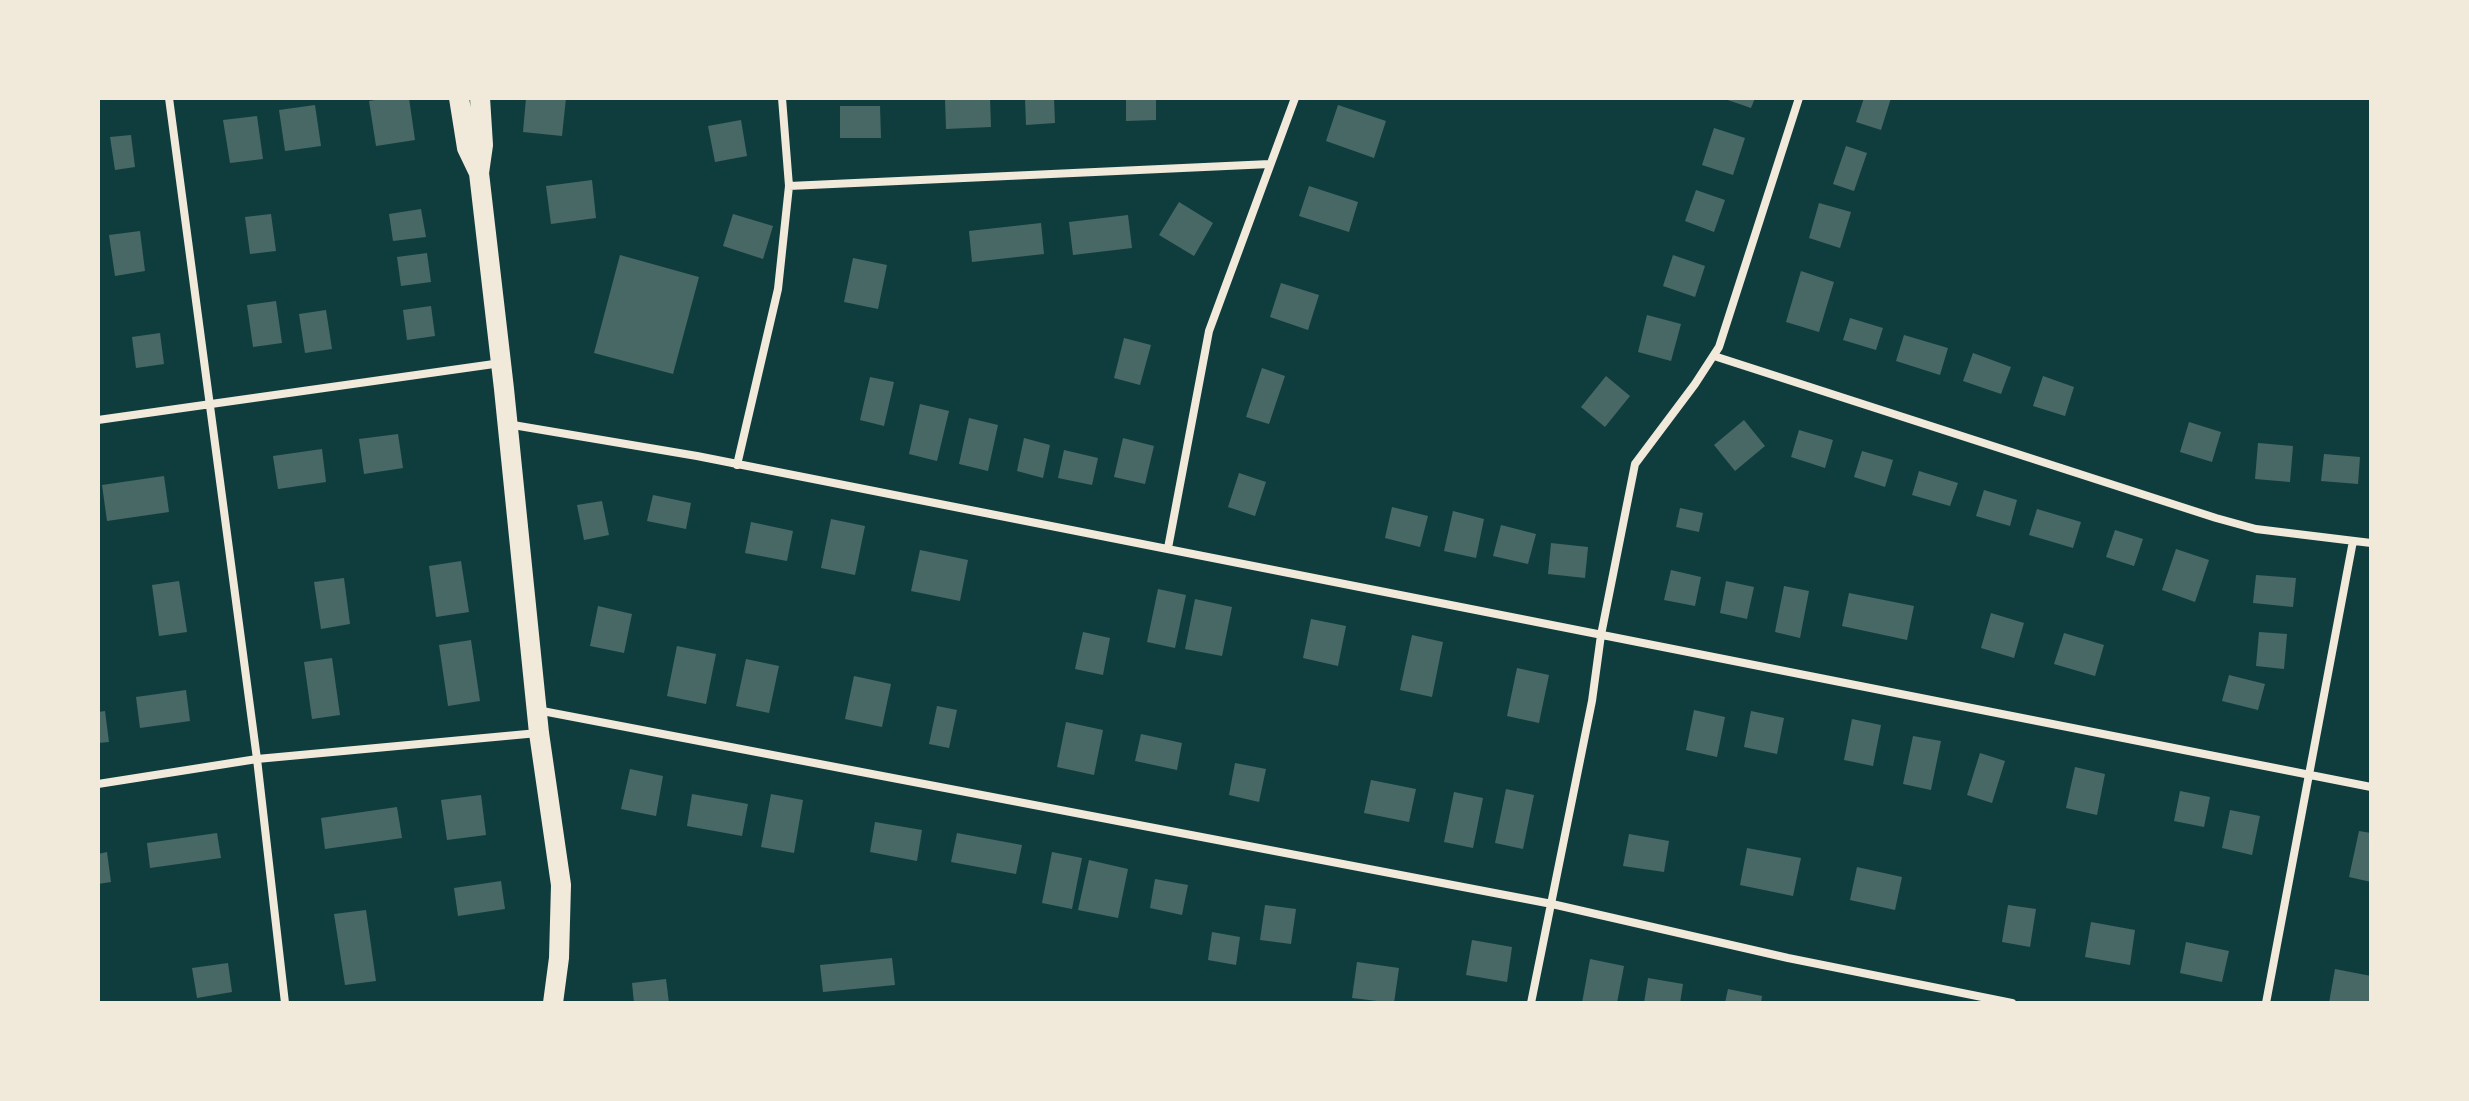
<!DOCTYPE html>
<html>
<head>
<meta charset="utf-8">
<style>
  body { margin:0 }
  #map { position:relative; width:2469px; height:1101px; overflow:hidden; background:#0f3d3e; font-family:"DejaVu Sans",sans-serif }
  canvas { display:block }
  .frame { position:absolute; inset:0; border:100px solid #f1e9da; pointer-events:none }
</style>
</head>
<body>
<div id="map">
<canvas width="2469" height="1101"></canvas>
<div class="frame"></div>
</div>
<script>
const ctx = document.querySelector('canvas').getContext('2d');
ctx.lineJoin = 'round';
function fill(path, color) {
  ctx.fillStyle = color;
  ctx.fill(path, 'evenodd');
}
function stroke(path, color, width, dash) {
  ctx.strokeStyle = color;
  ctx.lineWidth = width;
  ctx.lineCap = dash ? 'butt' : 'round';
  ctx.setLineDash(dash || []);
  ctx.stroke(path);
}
const building = new Path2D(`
  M387,98H409L415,140L376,146L369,101Z
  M526,98H566L562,136L523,132Z
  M990,98L991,127L946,129L945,99Z
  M1025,98H1054L1055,123L1026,125Z
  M1126,98H1156V120L1126,121Z
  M1722,98H1755L1751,108Z
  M1864,98H1891L1881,130L1856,122Z
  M315,105L321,146L285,151L279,110Z
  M1338,105L1386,121L1374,158L1326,141Z
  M840,106H880L881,138H840Z
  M257,116L263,159L230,163L223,120Z
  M741,120L747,156L715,162L708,126Z
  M1714,128L1745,138L1733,175L1702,165Z
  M131,135L135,167L115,170L110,137Z
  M1846,146L1867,153L1854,191L1833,184Z
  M592,180L596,218L551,224L546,186Z
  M1309,186L1358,202L1349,232L1299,216Z
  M1696,190L1725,200L1714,232L1685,221Z
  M1179,202L1213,223L1194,256L1159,235Z
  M1819,203L1851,212L1840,248L1809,238Z
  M421,209L426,237L393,241L389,214Z
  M271,214L276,251L250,254L245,217Z
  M733,214L773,226L763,259L723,246Z
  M1128,215L1132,248L1073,255L1069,222Z
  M1041,223L1044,254L972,262L969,231Z
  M140,231L145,271L115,276L109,235Z
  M427,253L431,282L401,286L397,257Z
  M620,255L699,277L673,374L594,353Z
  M1673,255L1705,266L1695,297L1663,286Z
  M853,258L887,265L878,309L844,302Z
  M1801,271L1834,282L1819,332L1786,322Z
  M1281,283L1319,295L1308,330L1270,317Z
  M276,301L282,343L253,347L247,305Z
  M431,306L435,336L407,340L403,310Z
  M326,310L332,349L305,353L299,314Z
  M1647,315L1681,324L1671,361L1638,352Z
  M1850,318L1883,328L1876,350L1843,340Z
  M160,333L164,364L136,368L132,337Z
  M1904,335L1948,348L1940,375L1896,361Z
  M1124,338L1151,345L1140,385L1114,378Z
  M1973,353L2011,367L2001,394L1963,381Z
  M1262,368L1285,376L1269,424L1246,417Z
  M1606,376L1630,396L1605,427L1581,407Z
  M2043,376L2074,387L2065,416L2033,406Z
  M870,377L894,382L884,426L860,420Z
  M920,404L949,411L937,461L909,454Z
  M969,418L998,425L988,471L959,464Z
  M1744,420L1765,446L1735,471L1714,445Z
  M2189,422L2221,432L2212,462L2180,452Z
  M1799,430L1833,440L1825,468L1791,457Z
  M398,434L403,468L364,474L359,439Z
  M1024,438L1050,445L1043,478L1017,471Z
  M1123,438L1154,446L1145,484L1114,477Z
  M2258,443L2293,446L2290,482L2255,479Z
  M322,449L326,482L278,489L273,456Z
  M1064,450L1098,458L1092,485L1058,478Z
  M1862,451L1893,460L1885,487L1854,477Z
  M2324,454L2360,457L2358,484L2321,481Z
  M1919,471L1958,483L1950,506L1912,495Z
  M1239,473L1266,482L1255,516L1228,507Z
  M164,476L169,512L107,521L102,485Z
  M1984,490L2017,500L2010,526L1976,516Z
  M653,495L691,503L686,529L647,521Z
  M602,501L609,535L584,540L577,505Z
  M1392,507L1428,516L1420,547L1385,538Z
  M1680,508L1703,513L1699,532L1676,527Z
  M2037,509L2081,522L2073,548L2029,535Z
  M1453,511L1484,519L1476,558L1444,551Z
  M831,519L865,526L855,575L821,568Z
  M751,522L793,531L787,561L745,553Z
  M1501,525L1536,534L1528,564L1493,556Z
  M2115,530L2143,539L2134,566L2106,557Z
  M1551,543L1588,547L1585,578L1548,574Z
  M2176,549L2209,560L2195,602L2162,590Z
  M920,550L968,560L960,601L911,591Z
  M461,561L469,612L436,617L429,566Z
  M1671,570L1701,577L1695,606L1664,600Z
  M2256,575L2296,578L2293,607L2253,603Z
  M344,578L350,624L321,629L314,582Z
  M179,581L187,632L159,636L152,585Z
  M1726,581L1754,587L1747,619L1720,613Z
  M1784,586L1809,591L1800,638L1775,632Z
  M1158,589L1186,595L1175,648L1147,642Z
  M1849,593L1914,606L1907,640L1842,626Z
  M1195,599L1232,607L1222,656L1185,649Z
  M598,606L632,614L624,653L590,646Z
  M1991,613L2024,623L2014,658L1981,648Z
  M1311,619L1346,626L1338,666L1303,658Z
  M1083,632L1110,638L1103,675L1075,669Z
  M2259,632L2287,634L2284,669L2256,666Z
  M2064,633L2104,645L2095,676L2054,664Z
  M1412,635L1443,642L1432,697L1400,690Z
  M471,640L480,701L448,706L439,645Z
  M677,646L716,654L706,704L667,696Z
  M332,658L340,715L312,719L304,662Z
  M746,659L779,666L769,713L736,706Z
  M1517,668L1549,675L1539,723L1507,716Z
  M2229,675L2265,684L2258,710L2222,701Z
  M854,676L891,684L882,727L845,719Z
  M186,690L190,721L140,728L136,697Z
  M937,706L957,710L949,748L929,744Z
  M1694,710L1725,717L1717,757L1686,750Z
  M105,711L109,742L98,743V712Z
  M1751,711L1784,718L1777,754L1744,747Z
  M1852,719L1881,725L1873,766L1844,760Z
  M1066,722L1103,730L1094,775L1057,767Z
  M1141,734L1182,743L1177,770L1135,761Z
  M1913,736L1941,741L1931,790L1903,784Z
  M1980,753L2005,761L1992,803L1967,795Z
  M1235,763L1266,769L1259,802L1229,795Z
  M2075,767L2105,774L2097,815L2066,808Z
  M630,769L663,776L656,816L621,809Z
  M1371,780L1416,789L1409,822L1364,813Z
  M1506,789L1534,795L1523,849L1495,843Z
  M2180,791L2210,797L2204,827L2174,821Z
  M1454,792L1483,798L1473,848L1444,842Z
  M692,794L748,804L742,836L687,826Z
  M771,794L803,800L794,853L761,847Z
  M481,795L486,835L447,840L441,800Z
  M397,807L402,838L325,849L321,818Z
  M2230,810L2260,816L2252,855L2222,848Z
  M875,822L922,830L917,861L870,852Z
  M2359,831L2371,833V882L2349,877Z
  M217,833L221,858L150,868L147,843Z
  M957,833L1022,845L1016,874L951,862Z
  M1629,834L1669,841L1664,872L1623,866Z
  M1747,848L1801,858L1793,896L1740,885Z
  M107,852L111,882L98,884V854Z
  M1052,852L1082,858L1072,909L1042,903Z
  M1089,860L1128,869L1118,918L1078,910Z
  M1857,867L1902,877L1895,910L1850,900Z
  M1155,879L1188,885L1182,915L1150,908Z
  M501,881L505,909L458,916L454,888Z
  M1265,905L1296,909L1291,944L1260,940Z
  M2008,905L2036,909L2030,947L2002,942Z
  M366,910L376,981L345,985L334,914Z
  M2091,922L2135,930L2130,965L2085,957Z
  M1212,932L1240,937L1236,965L1208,960Z
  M1472,940L1512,947L1507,982L1466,975Z
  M2186,942L2229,951L2222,982L2180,973Z
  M892,958L895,985L823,992L820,965Z
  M1590,959L1624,966L1617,1003H1582Z
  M1357,962L1399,968L1394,1003L1352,998Z
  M228,963L232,992L197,998L192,968Z
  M2335,969L2371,976V1003H2329Z
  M1648,978L1683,984L1680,1003H1644Z
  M666,979L669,1003H634L632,983Z
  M1728,989L1762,996L1761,1003H1725Z`);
const minor = new Path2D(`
  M169,98L257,759L285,1003
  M789,186L1270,164
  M1714,356L2216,518L2256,529L2371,543
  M98,420L501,363
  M507,424L697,456L2371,787
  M737,465L778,289L789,186L782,98
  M1168,548L1209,331L1295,98
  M537,710L1552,904L1788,958L2012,1003
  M98,784L257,759L538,733
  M1531,1003L1592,701L1601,635L1635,464L1695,384L1719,347L1799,98
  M2266,1003L2353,541`);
const primary = new Path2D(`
  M459,98L467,148L479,173
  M480,98L483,145L479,173L504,389L539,733L561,885L559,958L553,1003`);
fill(building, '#486865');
stroke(minor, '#f1e9da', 8);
stroke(primary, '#f1e9da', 20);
</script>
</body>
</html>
